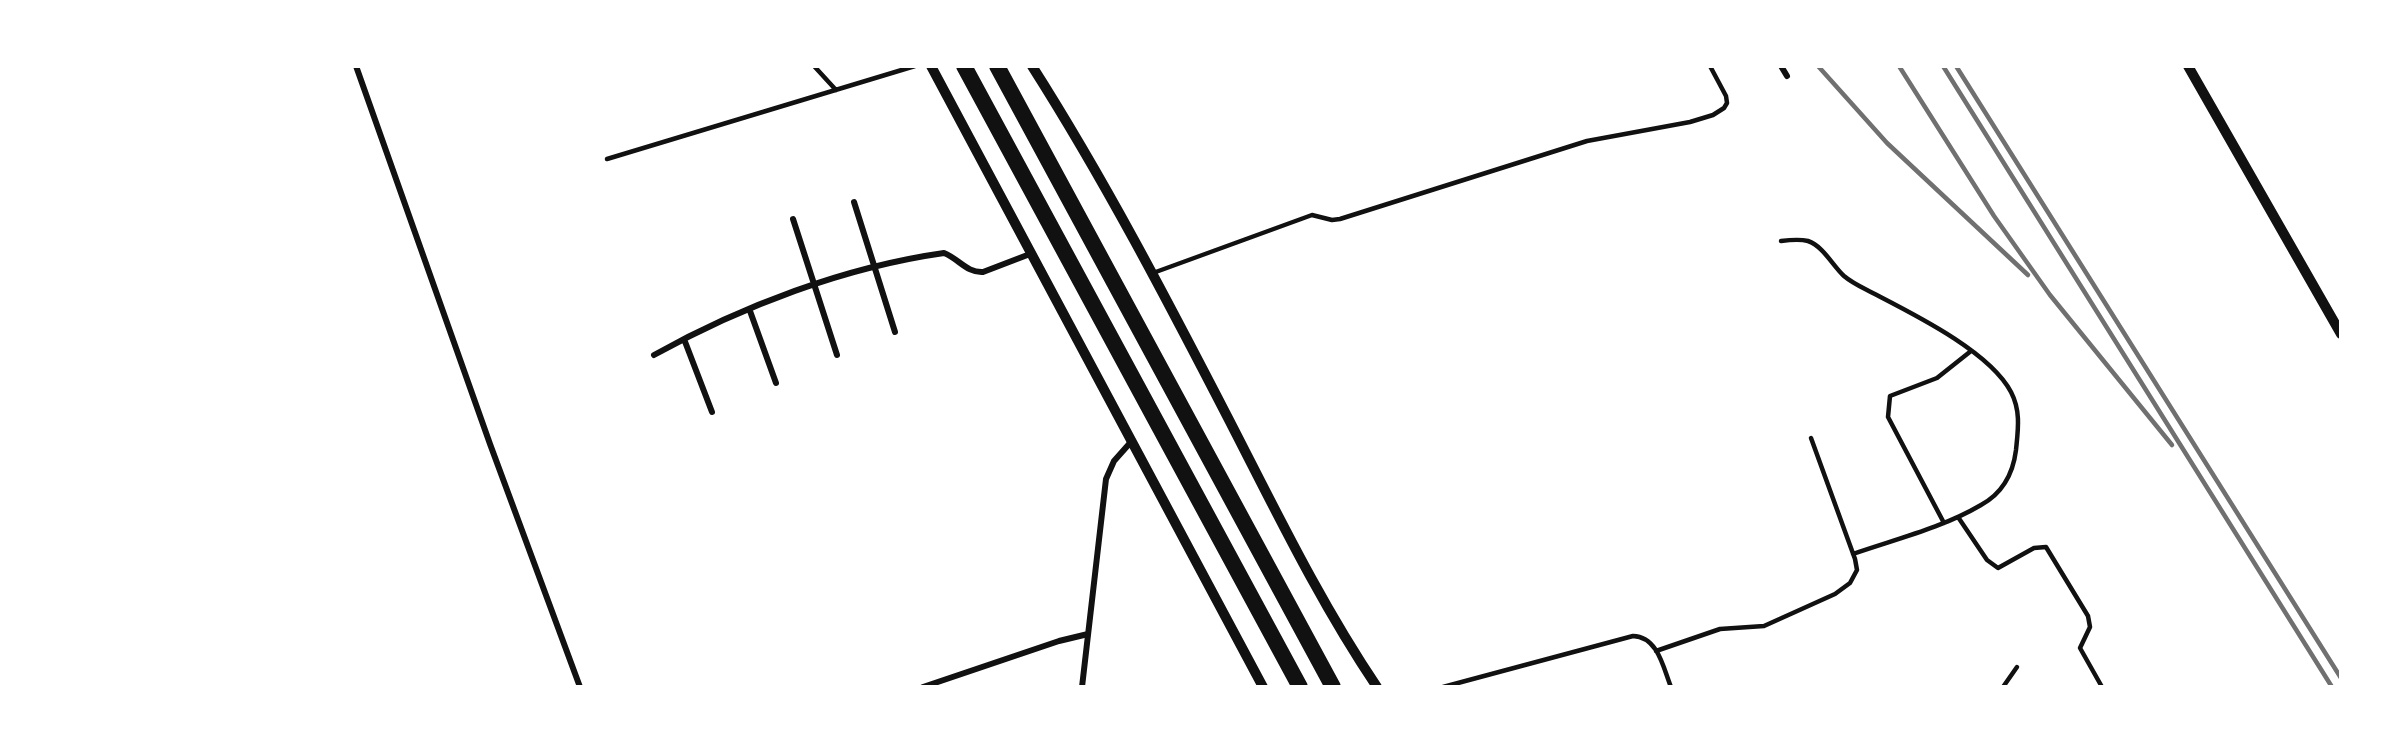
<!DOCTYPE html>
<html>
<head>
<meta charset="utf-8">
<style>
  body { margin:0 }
  #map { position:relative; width:2407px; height:753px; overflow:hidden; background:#fff; font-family:"Fira Sans",sans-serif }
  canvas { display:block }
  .frame { position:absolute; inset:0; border:68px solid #fff; pointer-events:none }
</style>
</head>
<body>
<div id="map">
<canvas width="2407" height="753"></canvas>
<div class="frame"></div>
</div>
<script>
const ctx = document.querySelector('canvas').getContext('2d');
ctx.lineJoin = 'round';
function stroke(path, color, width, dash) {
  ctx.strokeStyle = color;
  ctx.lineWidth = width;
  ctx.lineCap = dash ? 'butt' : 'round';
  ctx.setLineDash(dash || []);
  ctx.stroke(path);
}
const service = new Path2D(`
  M814,66L836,90
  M607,159L915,66
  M1781,241C1789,240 1800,239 1808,241C1823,246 1833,266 1844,276C1851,282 1859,286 1867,290C1909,312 1989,350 2011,392C2021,411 2018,430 2016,450C2013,474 2003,493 1981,505C1942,528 1896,539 1853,554
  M1153,273L1312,215L1332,220L1340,219L1587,141L1690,122L1713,115L1724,108L1727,103L1726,96L1710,66
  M1958,517L1987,560L1998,568L2034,548L2046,547L2088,616L2090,627L2080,648L2102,687
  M1944,523L1888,417L1890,396L1937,378L1971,351
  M1656,651L1720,629L1764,626L1835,594L1850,583L1857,570L1855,559L1811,438
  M1443,687L1633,636C1658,637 1663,667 1671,687
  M2003,687L2017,667`);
const minor = new Path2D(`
  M356,66L490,444L580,687
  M1781,66L1787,76
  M854,202L895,332
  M793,219L837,355
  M750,311L776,383
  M684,339L712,412
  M654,355C742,306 845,267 944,253C959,259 967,273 983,272L1030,254
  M923,687L1059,641L1088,634
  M1082,687L1106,479L1114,461L1130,443`);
const tertiary = new Path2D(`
  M931,66L1263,687
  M1032,66C1104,179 1166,298 1227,416C1275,509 1319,601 1377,687
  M2188,66L2341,334`);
const trunk = new Path2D(`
  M964,66L1300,687
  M997,66L1333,687`);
const rail = new Path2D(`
  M1818,66L1887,143L2028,275
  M1899,66L1994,216L2050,295L2172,445
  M1943,66L2332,687
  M1956,66L2341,678`);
stroke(service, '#111', 4.5);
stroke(minor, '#111', 6);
stroke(tertiary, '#111', 10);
stroke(trunk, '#111', 16);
stroke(rail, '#707070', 4.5);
</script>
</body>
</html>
